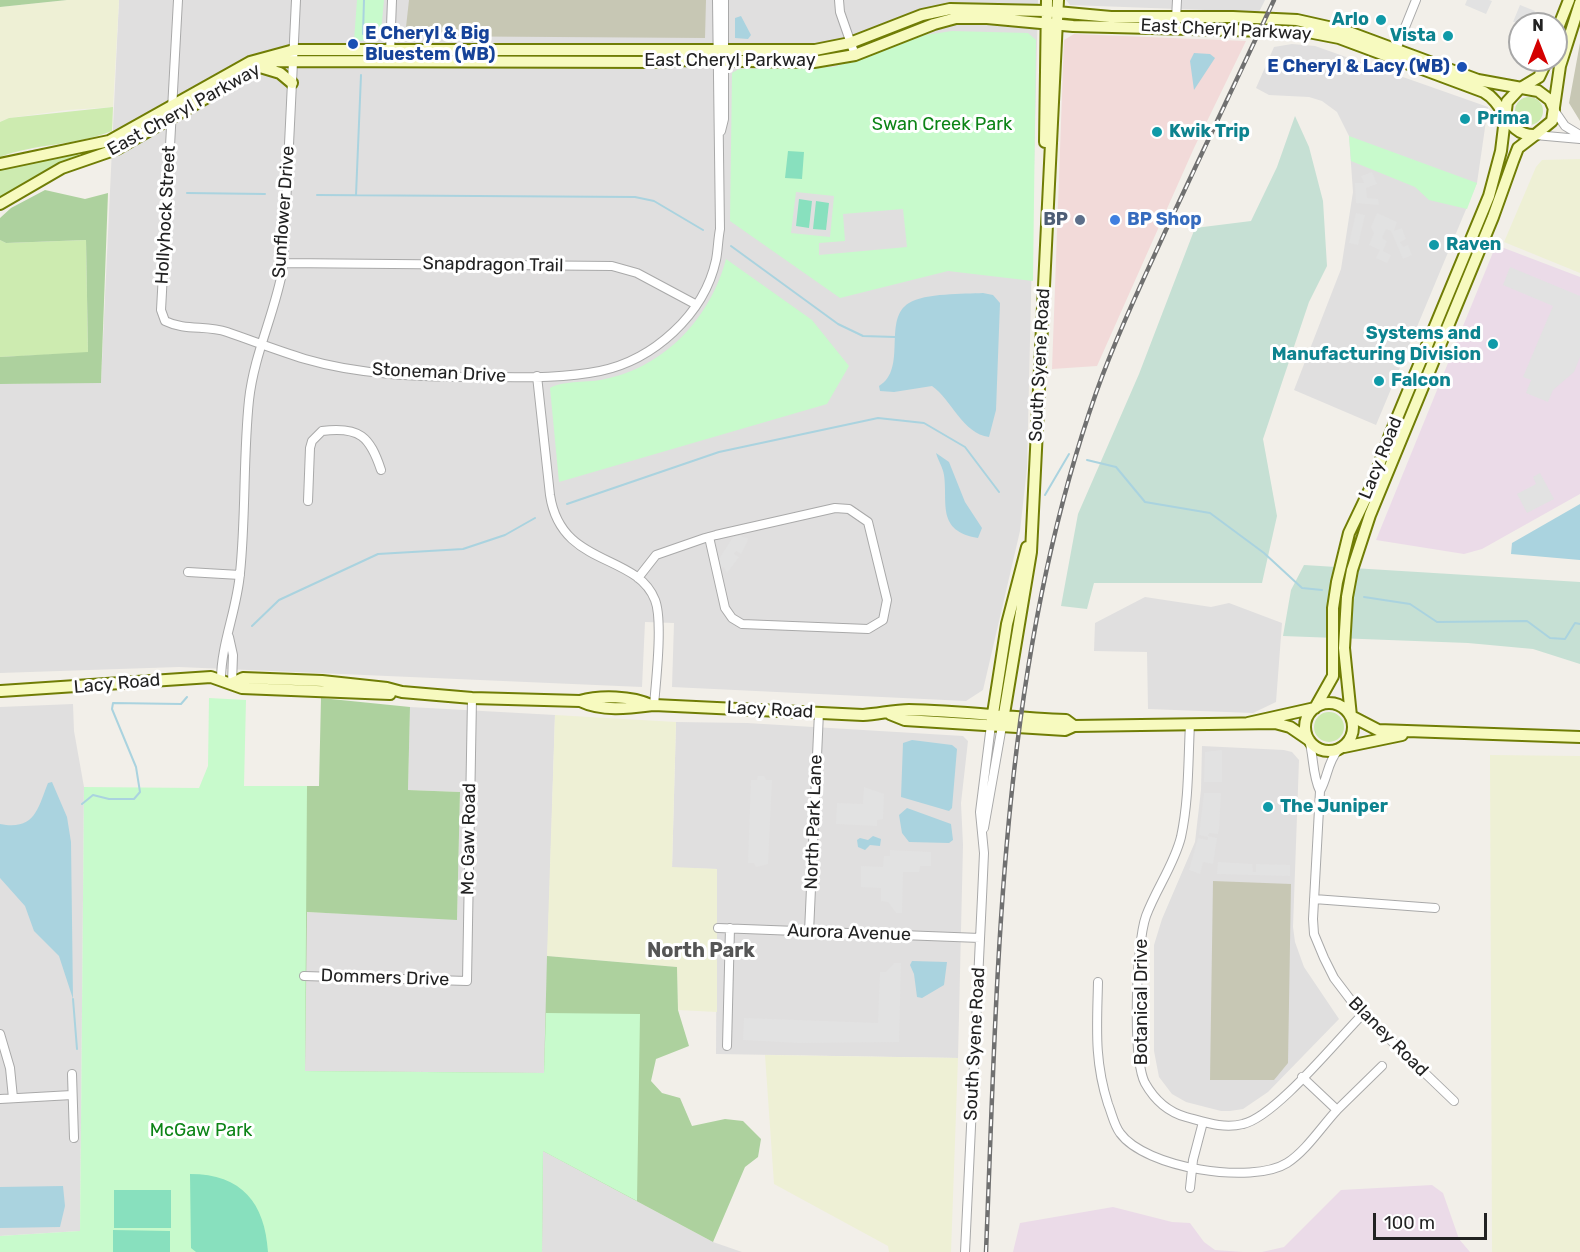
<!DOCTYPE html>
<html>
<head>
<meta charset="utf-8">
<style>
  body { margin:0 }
  #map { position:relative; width:1580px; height:1252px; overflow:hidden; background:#f2efe9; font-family:Rubik,sans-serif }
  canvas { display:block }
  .north { position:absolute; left:1508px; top:12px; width:60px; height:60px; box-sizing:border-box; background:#fff; border:2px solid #a7a7a7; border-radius:50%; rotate:0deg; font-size:16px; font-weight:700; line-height:24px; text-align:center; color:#222 }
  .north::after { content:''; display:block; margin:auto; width:21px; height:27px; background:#d40000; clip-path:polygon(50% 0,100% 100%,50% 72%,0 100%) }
  .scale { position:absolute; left:1373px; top:1213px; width:114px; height:27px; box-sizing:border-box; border:3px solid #222; border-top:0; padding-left:8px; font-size:18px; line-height:21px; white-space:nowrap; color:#222; -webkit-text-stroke:4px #fff; paint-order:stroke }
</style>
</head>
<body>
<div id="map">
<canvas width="1580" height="1252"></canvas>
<div class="north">N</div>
<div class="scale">100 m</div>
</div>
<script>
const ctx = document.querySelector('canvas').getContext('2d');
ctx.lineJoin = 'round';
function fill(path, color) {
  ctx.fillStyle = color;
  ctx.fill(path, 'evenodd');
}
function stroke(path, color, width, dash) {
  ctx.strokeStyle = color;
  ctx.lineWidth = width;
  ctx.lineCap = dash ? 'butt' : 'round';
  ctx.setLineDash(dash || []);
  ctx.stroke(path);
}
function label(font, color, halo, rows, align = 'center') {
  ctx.font = font + ' Rubik,sans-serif';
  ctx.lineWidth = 6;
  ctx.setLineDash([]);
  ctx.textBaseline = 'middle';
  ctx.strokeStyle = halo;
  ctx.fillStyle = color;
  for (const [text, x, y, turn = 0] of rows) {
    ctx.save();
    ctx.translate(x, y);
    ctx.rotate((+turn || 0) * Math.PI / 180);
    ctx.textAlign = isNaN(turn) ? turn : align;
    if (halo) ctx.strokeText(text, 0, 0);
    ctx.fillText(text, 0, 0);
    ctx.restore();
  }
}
const residential = new Path2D(`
  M119,0H1038L1027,468L1020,531L983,690L966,701L672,687L674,623L645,622L642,687L179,667L0,673V384L101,382Z
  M1066,0H1265L1259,12L1070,5Z
  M1292,44L1315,46L1488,107L1477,183L1376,425L1294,390L1341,269L1353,192L1349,136L1337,112L1322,101L1309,97L1269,95L1256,88L1274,47Z
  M1145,597L1211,607L1229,603L1282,623L1276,702L1253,713L1148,709L1147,652L1094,651L1095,623Z
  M73,704L74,731L84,787L80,1231L0,1236V707Z
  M410,707L555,715L544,1073L305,1071L306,912L457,919L460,792L408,790Z
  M676,722L747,723L963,736L968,741L961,803L963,845L958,1058L716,1054L717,869L672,868Z
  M1202,746L1284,750L1292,752L1299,760L1293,927L1295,942L1304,967L1339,1019L1268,1092L1243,1109L1230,1111H1221L1186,1102L1172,1094L1159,1077L1154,1051V945L1162,919L1195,842L1201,790Z
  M543,1151L713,1242L742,1252H542Z`);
const commercial = new Path2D(`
  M1074,34L1246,41L1194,148L1097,366L1052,369L1064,40Z`);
const industrial = new Path2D(`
  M1496,245L1580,277V494L1482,549L1464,554L1376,540Z
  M1432,1185L1443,1193L1459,1239L1470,1252H1262L1284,1247L1341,1190Z
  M1113,1207L1172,1222L1190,1223L1204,1242L1215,1250L1243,1252H1013L1020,1223Z`);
const construction = new Path2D(`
  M409,0H706L705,38L405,36Z
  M1580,43V121L1569,103Z
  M1213,881L1291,884L1288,1063L1274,1080H1210Z`);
const farmland = new Path2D(`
  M67,0H119L113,107L68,110L9,118L0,122V7Z
  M1580,159V273L1504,242L1536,167L1542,160Z
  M555,715L676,722L672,867L717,869V1012L678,1010L677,967L547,956Z
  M1490,755L1580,756V1252H1492Z
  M765,1055L958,1058L951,1252H889L888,1246L774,1184Z`);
const grass = new Path2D(`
  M1515 111a14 14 0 1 1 28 0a14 14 0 1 1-28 0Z
  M113,107L112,131C75,146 36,143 0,157V122L9,118Z
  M78,153L79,157L31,178L0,198V169Z
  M0,240L6,243L86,240L88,353L0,357Z
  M1314 727a15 15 0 1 1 30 0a15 15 0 1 1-30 0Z`);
const forest = new Path2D(`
  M0,0H67L0,7Z
  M45,190L85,199L108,193L101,383L0,384V357L88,352L86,240L6,243L0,240V218L11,208Z
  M321,698L410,707L408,790L460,792L457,920L307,912L305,1071L544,1073L547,956L677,967L678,1010L689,1046L656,1059L651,1081L662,1093L680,1098L692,1126L725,1119L743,1121L761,1139L758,1157L745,1167L713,1242L543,1151L542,1252H283L84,787L274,850L282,786H319Z`);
const wetland = new Path2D(`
  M1295,116L1309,147L1323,201L1327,266L1309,302L1263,439L1277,516L1262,583H1094L1087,609L1061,606L1078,514L1139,374L1195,228L1251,221L1277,167Z
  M1304,565L1580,582V664L1533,649L1468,643L1283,636L1291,590Z`);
const park = new Path2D(`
  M357,0H384L381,32L373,40L354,41Z
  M952,31L1028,33L1036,40L1033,281L948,271L840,298L730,221L732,73L739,69L834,67L925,35ZM796,192L834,196L830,237L791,233ZM903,209L907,247L819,255V243L845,241L843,214Z
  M1349,136L1477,183L1467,209L1429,200L1415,187L1351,161Z
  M726,259L812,320L849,366L827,404L559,482L550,388C564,380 589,383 605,379C665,367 711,317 726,259Z
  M209,698L246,700L244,786H307L305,1071L544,1073L546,1013L640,1014L637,1201L543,1151L542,1252H0V1236L80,1231L84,787L199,788L208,766Z`);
const pitch = new Path2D(`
  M788,151L804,152L802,179L785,178Z
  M799,199L812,201L809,228L796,226Z
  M816,201L829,203L826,230L813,229Z
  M190,1174C242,1174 265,1203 268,1252H196L191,1248Z
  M114,1190H171V1228H114Z
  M113,1230L170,1231V1252H113Z`);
const parking = new Path2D(`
  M1467,0H1489L1492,1L1486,14L1465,5Z
  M1520,5L1535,11L1529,24L1513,22Z
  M1372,172L1377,184L1366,188L1367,198L1378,199L1379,205L1356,203L1355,183H1364L1361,176Z
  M1356,213L1365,215L1358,245L1349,243Z
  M1377,213L1397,222L1394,231L1402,228L1406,239L1400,242L1403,247L1408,245L1412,255L1403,259L1391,231L1386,229L1382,238L1387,241L1383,251L1391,255L1387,263L1376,258L1380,250L1369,245L1374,233L1371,227Z
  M1510,267L1580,296V357L1574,372L1553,390L1548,402L1526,393L1531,380L1523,377L1553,306L1503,285Z
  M1540,473L1554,499L1527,513L1517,494L1536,484L1533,477Z
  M741,535L742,537L748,538L747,542L741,554L736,551L734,554L739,557L727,573L724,567L721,568L719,559L733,537Z
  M1222,750V782H1204L1205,752Z
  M758,776H764L766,780H772L768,864L756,867L754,863H748L751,780H757Z
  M864,787L884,794L883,819L877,820V826L836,824L837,803L863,804Z
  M1204,793H1221L1219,829L1218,834L1209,833L1208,836L1217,838L1213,864L1203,862L1200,874L1189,870L1198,838L1208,840V837L1199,835Z
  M890,850L931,852V866H920L919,872H903L902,913H896L888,902L881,901V888L861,887V866L883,867L884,856H890Z
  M1218,862L1252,864L1253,872H1256V864L1290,865V876L1217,874Z
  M894,963H901L899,1042L799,1043L743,1040L744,1018L878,1023L880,972H886Z`);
const water = new Path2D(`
  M741,16L751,35L748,39L735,38V18Z
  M1194,53L1210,54L1215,58L1194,90L1190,61Z
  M983,293L993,295L1000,303L996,410L989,437C963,434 951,399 932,386L894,392L880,391L879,386C908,369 882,319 909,303C925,293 964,294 983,293Z
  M936,453L949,462L965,502L982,528L978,538C936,531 948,503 944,475C943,468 938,460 936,453Z
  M1580,504V560L1511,554L1512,543Z
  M912,740L952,745L957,749L952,808L949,811L901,797L903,743Z
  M52,782L67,817L71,842L73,999L59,956L34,931L25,906L0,878V824C35,831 38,808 48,783Z
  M907,808L951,824L953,840L949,843L909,842L902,833L899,815Z
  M873,836L881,839L880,846L870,845L865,850L858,847L857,840L860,838L868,840Z
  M912,961L947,962L944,985L922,998L917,997L914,974L910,965Z
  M63,1186L65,1206L60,1227L0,1228V1187Z`);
const stream = new Path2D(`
  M363,34L364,0
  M187,193L265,194
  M317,195L635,197L654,201L703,230
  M356,195L361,75
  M731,246L838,324L863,336L895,337
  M1087,460L1116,467L1145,502L1210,513L1264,553L1302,588L1322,590
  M1045,495L1069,454
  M567,504L719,452L878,418L924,423L965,447L999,492
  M1364,597L1410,604L1437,622L1527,621L1550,638L1565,639L1575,623L1580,624
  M252,626L279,600L378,554L463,549L505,535L535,518
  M82,804L93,795L109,799H134L140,792L136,767L112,709L113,703L181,704L187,697
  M73,999L77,1049`);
const street = new Path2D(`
  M178,0L161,310L165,321C185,331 207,325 227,332C253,341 279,351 305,359C359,375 421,377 477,377C517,377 560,379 600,371C653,360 704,315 716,260C718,250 718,239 720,229L717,0
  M839,0L840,12L855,55
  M1176,19L1177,0
  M1395,52L1416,0
  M390,53L392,0
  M1554,110L1565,126L1580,135
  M721,131L724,119V0
  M1535,135L1580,139
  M283,263L612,266L637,273L695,304
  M537,376L550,495C561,568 636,552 655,600C663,620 656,681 654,705
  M308,501L310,448L312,441L322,431C360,426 370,437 381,470
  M188,572L240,575
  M638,578L656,555L705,538L716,535L835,508L849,509L868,522L887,600L883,620L868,629L742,624L732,618L725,608L709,537
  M229,637L233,655L232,683
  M221,680C221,644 237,610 240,573C246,516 243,457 249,400C254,354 275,313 283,268L296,0
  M1190,724C1188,762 1189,800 1181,837C1174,865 1156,889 1146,916C1136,944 1132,1058 1145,1083C1154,1099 1168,1112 1186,1117C1205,1122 1223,1129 1243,1124C1275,1117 1337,1040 1363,1014
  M1309,740C1314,756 1312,775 1320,791
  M1338,750C1327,763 1328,777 1320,791L1313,919L1314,934L1324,958L1334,978L1356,1007L1454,1101
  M984,828L1002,726
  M1314,899L1435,908
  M718,928L980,938
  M809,932L819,712
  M304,976L467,981L472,698
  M1098,982C1097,1027 1094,1060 1108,1104C1112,1114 1114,1125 1120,1133C1145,1168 1252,1185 1287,1163C1306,1151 1322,1126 1337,1110L1302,1077
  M0,1034L10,1068L13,1098
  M727,1046L730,928
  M72,1074L74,1138
  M0,1099L72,1095
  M1337,1110L1382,1066
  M1190,1188L1193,1160L1203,1122
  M965,1252L982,897L984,853L980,812L991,725`);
const secondary = new Path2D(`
  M1556,33L1569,0
  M260,67L280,73L292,83
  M1535,135L1518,148L1513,161L1493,217L1370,515L1352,570L1347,597L1344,648L1351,716L1378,730L1580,737
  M1045,142L1047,0
  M0,164L109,141L250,62L294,50H815L850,43L922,15L950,9L1046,11L1111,17H1233L1297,20L1346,31L1478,80L1538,91L1550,100L1554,109
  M0,204L62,168L117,149L260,67L277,61L657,62L679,60L814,62L855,55L934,24L956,18H987L1073,26L1308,32L1339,38L1484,92C1506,104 1506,136 1535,135L1552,121L1560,66L1580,3
  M232,683L243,678L322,681L387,688L402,692L472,698L580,701C600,695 632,696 651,705
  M1,691L211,677L242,688L390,694
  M580,701C603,712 630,708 654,705L863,715C879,714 894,710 909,710C961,711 1013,718 1066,720L1074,726
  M1305 727a24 24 0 1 1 48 0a24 24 0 1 1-48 0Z
  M890,714L905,720L1065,730L1074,726L1275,723L1290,727L1309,740
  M992,720L1007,624L1027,547
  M1248,723L1315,708L1333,676V608L1337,582L1349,533L1371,487L1390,435L1489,196L1501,151L1507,102L1519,89L1539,77L1547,60
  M1002,726L1031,552L1058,0
  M1344,747L1402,735`);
const rail = new Path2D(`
  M986,1252C998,964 999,669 1096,393C1117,334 1145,276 1171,219C1206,146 1240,73 1274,0`);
const markers = [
  [1381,20,6,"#0f9aa8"],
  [1448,36,6,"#0f9aa8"],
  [353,44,6,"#1a4fb4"],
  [1462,67,6,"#1a4fb4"],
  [1465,119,6,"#0f9aa8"],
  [1157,132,6,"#0f9aa8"],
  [1080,220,6,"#5c6f8a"],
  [1115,220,6,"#3f7fe0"],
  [1434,245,6,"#0f9aa8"],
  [1493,344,6,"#0f9aa8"],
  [1379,381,6,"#0f9aa8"],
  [1268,807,6,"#0f9aa8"]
];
const cultureNames = [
  ["Arlo",1369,20,"right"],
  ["Vista",1436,36,"right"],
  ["Prima",1477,119],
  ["Kwik Trip",1169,132],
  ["Raven",1446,245],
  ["Systems and",1481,334,"right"],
  ["Manufacturing Division",1481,355,"right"],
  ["Falcon",1391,381],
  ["The Juniper",1280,807]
];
const streetNames = [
  ["East Cheryl Parkway",1226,30,3],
  ["East Cheryl Parkway",730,61],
  ["East Cheryl Parkway",184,110,-29],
  ["Sunflower Drive",284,212,-86],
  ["Hollyhock Street",166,215,-87],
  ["Snapdragon Trail",493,265,1],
  ["South Syene Road",1040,365,-87],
  ["Stoneman Drive",439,373,3],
  ["Lacy Road",1381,458,-68],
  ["Lacy Road",117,684,-5],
  ["Lacy Road",770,710,3],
  ["North Park Lane",814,822,-88],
  ["Mc Gaw Road",469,839,-89],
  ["Aurora Avenue",849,933,2],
  ["Dommers Drive",385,978,2],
  ["Botanical Drive",1142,1002,-90],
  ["Blaney Road",1388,1037,45],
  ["South Syene Road",975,1044,-87]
];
const transitNames = [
  ["E Cheryl & Big",365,34],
  ["Bluestem (WB)",365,55],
  ["E Cheryl & Lacy (WB)",1450,67,"right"]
];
const parkNames = [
  ["Swan Creek Park",942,125],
  ["McGaw Park",201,1131]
];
const serviceNames = [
  ["BP",1068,220]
];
const shopNames = [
  ["BP Shop",1127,220]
];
const neighbourhoodNames = [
  ["North Park",701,951]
];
fill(residential, '#e0dfdf');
fill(commercial, '#f2dad9');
fill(industrial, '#ebdbe8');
fill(construction, '#c7c7b4');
fill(farmland, '#eef0d5');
fill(grass, '#cdebb0');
fill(forest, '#add19e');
fill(wetland, '#c6e0d4');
fill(park, '#c8facc');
fill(pitch, '#88e0be');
fill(parking, '#e2e2e2');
fill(water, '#aad3df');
stroke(stream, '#aad3df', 2);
stroke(street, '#a9a9a9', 10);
stroke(secondary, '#707d05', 14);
stroke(street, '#fff', 8);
stroke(secondary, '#f7fabf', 10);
stroke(rail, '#707070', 4.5);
stroke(rail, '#fff', 2, [7]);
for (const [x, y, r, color] of markers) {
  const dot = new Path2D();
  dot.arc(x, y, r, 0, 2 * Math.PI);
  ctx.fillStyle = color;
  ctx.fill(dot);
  stroke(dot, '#fff', 2);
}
label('bold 18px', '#0d838f', '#fff', cultureNames, 'left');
label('18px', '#222', '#fff', streetNames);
label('bold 18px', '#164399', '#fff', transitNames, 'left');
label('18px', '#0c8416', '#fff', parkNames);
label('bold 18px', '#4e5e75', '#fff', serviceNames, 'right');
label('bold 18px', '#366cbe', '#fff', shopNames, 'left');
label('bold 20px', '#555', '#fff', neighbourhoodNames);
</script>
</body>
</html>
